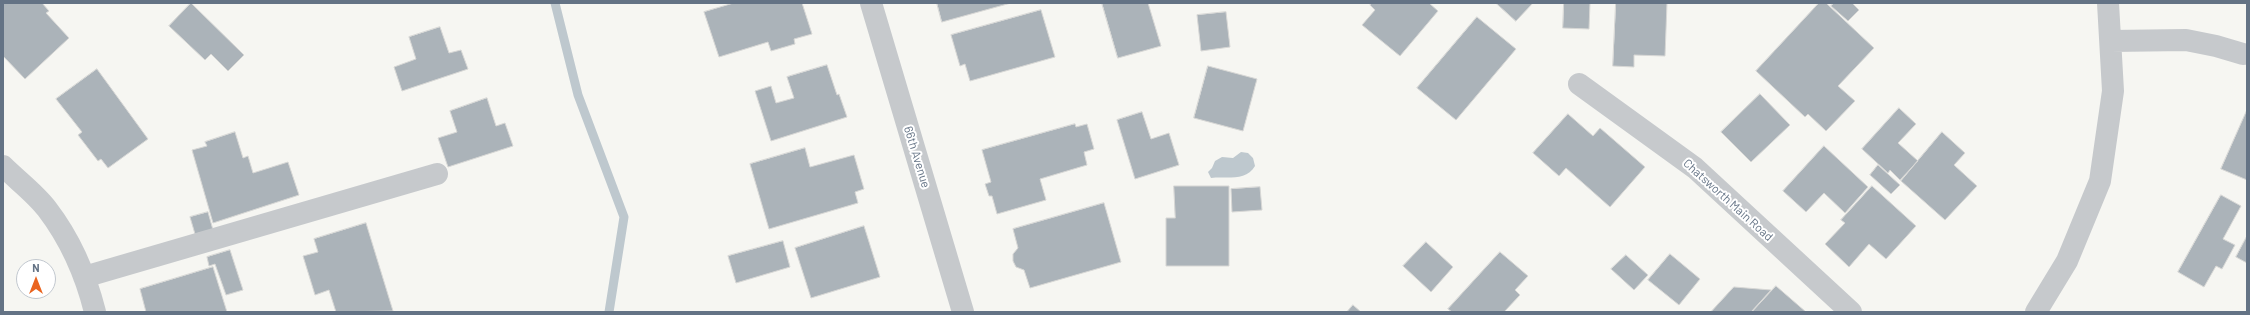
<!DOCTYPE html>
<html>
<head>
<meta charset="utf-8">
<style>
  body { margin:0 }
  #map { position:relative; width:2250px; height:315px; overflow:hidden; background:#f6f6f2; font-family:Barlow,sans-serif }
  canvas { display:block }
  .frame { position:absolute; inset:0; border:4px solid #647385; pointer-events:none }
  .north { position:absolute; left:16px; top:259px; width:40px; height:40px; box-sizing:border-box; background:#fff; border:1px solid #c1c7ce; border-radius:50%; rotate:0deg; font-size:11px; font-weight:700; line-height:16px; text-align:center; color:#647385 }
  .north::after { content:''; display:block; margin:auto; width:14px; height:18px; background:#ea641f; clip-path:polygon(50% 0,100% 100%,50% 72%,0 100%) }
</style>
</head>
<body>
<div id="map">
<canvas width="2250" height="315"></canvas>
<div class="frame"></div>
<div class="north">N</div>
</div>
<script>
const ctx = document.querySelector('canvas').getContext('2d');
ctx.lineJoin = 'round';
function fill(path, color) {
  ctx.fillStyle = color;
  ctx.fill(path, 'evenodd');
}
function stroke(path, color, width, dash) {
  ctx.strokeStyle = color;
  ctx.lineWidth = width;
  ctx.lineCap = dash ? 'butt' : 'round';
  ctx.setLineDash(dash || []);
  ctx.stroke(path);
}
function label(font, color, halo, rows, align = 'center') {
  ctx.font = font + ' Barlow,sans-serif';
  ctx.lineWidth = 4;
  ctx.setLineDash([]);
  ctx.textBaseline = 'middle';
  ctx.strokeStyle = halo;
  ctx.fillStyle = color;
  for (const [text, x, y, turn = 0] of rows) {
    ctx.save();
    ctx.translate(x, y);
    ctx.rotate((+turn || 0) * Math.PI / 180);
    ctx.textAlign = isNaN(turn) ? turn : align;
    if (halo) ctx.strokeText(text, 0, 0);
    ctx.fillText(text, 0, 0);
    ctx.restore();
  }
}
const water = new Path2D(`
  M1241,152L1248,153L1253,158L1255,166C1246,182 1226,176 1211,178L1208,172L1212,168L1215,161L1222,157L1233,158Z`);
const stream = new Path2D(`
  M555,3L578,95L624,217L609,312`);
const building = new Path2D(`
  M3,3H42L49,11L46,13L69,38L25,79L3,56Z
  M191,3L244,55L228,71L211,54L205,60L169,26Z
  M734,3H802L812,34L794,39L795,44L771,51L768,42L719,57L704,12Z
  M937,3H1011L942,22Z
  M1102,3H1148L1161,46L1118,58Z
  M1372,3H1429L1438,11L1400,56L1362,25L1375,10L1370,5Z
  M1496,3H1533L1516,21Z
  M1564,3H1590L1589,29L1563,28Z
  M1616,3H1667L1665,56L1634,55V67L1613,66Z
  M1819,3H1826L1874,48L1838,86L1855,101L1826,131L1808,114L1805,117L1756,71Z
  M1834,3H1852L1859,10L1848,21L1831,6Z
  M1041,10L1055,57L970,81L965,64L960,66L951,35Z
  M1226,12L1230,47L1201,51L1197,15Z
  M1477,17L1516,49L1456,120L1417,88Z
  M440,27L449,53L461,50L468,69L402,91L394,67L416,59L409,37Z
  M827,65L837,95L839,94L847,117L771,141L755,91L771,86L776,103L794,98L787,77Z
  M1208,66L1257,79L1243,131L1194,118Z
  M97,69L148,139L108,168L101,159L98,161L78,135L82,132L56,99Z
  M1760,94L1790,125L1751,162L1721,132Z
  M487,98L496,126L505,123L513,146L448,167L438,138L457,132L450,111Z
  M1899,108L1916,124L1898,143L1918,161L1900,180L1890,170L1888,173L1862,149Z
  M2247,110V180L2221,169Z
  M1142,112L1151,139L1169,133L1179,165L1135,179L1117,120Z
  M1568,114L1593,136L1600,128L1645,167L1610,207L1566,168L1559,176L1533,153Z
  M1075,124L1076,127L1087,124L1094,149L1084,152L1087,165L1040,179L1046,200L997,214L992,196H989L985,184L991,182L982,150Z
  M235,132L243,158L248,156L253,173L288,162L299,195L213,223L192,150L207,146L205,142Z
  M1942,132L1965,153L1954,165L1977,186L1945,220L1901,181Z
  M1824,146L1868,187L1845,213L1824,193L1806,212L1783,191Z
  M805,148L810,167L854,155L864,189L855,192L858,203L769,229L750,164Z
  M1878,165L1900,185L1891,194L1870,175Z
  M1174,186H1229V266H1166V218H1175Z
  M1872,186L1916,226L1886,259L1869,244L1849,267L1825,244L1845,223L1841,220Z
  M1260,187L1262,210L1232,212L1231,189Z
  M2221,195L2241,206L2223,239L2235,245L2222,269L2216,266L2204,287L2178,272Z
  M1104,203L1121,262L1030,288L1024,270L1016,267L1013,261V254L1018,248L1013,229Z
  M208,212L213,230L195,234L190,217Z
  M366,223L393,311L336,312L329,290L315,295L303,256L318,252L314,239Z
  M864,226L880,277L811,298L795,248Z
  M2247,236V263L2236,257Z
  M783,241L790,267L736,283L728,256Z
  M1426,242L1453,267L1431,292L1403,266Z
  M230,250L243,290L226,295L215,264L209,266L207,257Z
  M1500,252L1528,276L1515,290L1520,295L1504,312H1452L1448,309Z
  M1670,254L1700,279L1679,305L1648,280Z
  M1626,255L1648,275L1634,290L1611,269Z
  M213,267L227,312H146L140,289Z
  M1776,286L1806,312H1752Z
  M1734,287L1771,290L1751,312H1711Z
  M1353,305L1361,312H1347Z`);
const minor = new Path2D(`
  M871,3L963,312
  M2111,41L2186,40L2216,46L2243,54
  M1579,84L1695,168L1851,312
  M3,166C17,180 35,193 47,209C70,239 86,276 95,312
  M84,277L437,174
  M2036,312L2067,261L2100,181L2113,91L2108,3`);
const streetNames = [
  ["66th Avenue",917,157,73],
  ["Chatsworth Main Road",1728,200,42]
];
fill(water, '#bec8ce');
stroke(stream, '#bec8ce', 9);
fill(building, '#abb3b9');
stroke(building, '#d7d7d5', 1);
stroke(minor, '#c6c9cc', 22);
label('12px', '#647385', '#fff', streetNames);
</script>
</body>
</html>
